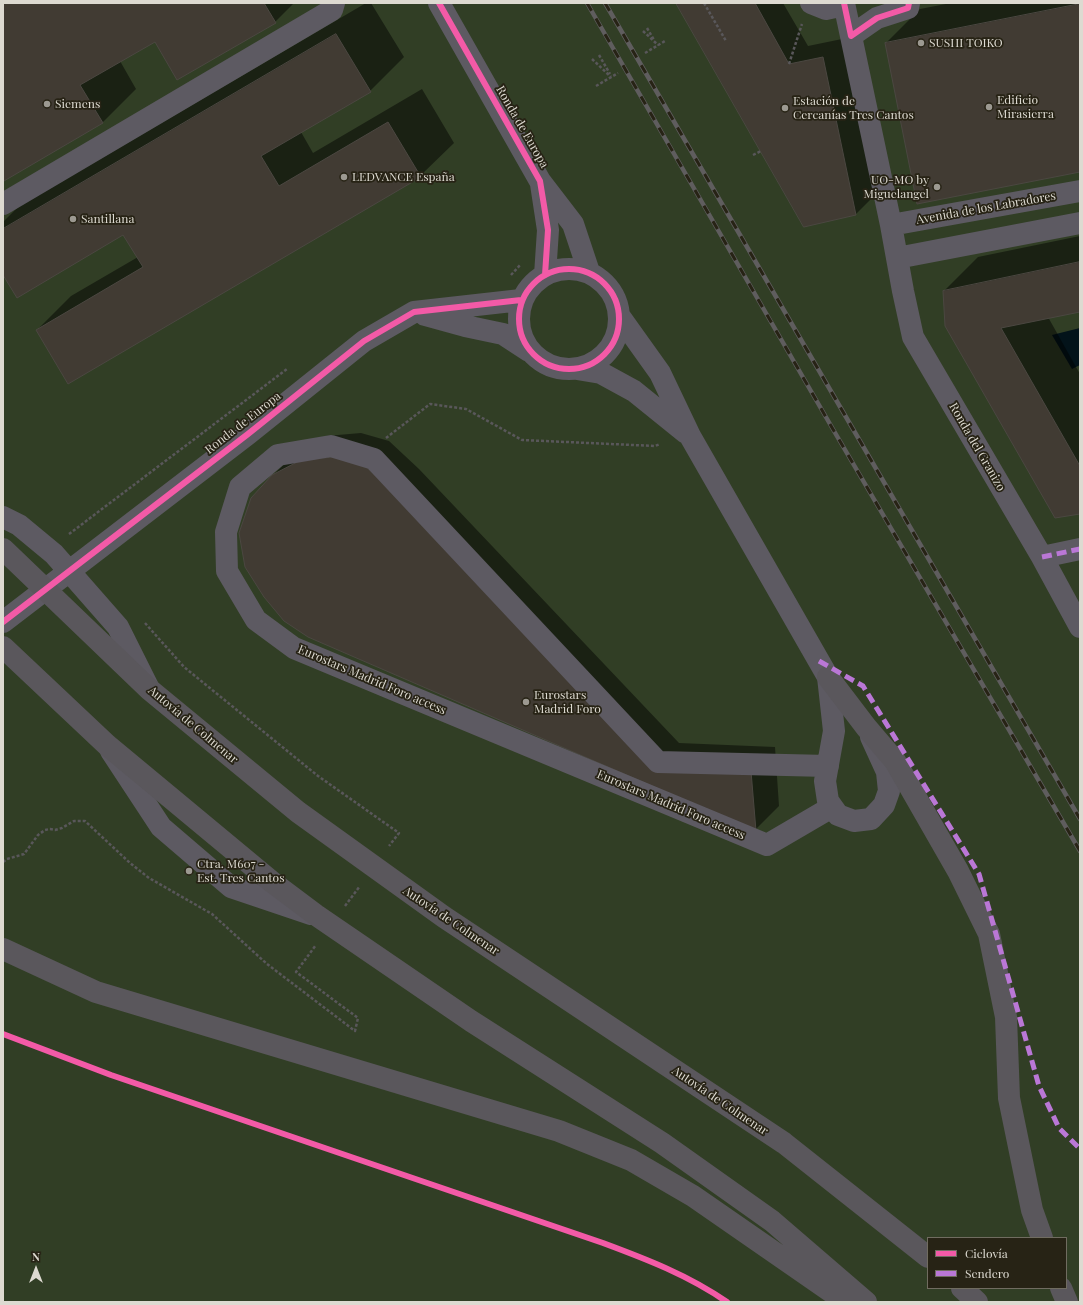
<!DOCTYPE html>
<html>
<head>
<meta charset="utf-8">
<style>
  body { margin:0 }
  #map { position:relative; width:1083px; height:1305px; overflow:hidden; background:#232119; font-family:"Playfair Display",serif }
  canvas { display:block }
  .frame { position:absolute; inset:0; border:4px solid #dddad1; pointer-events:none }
  .legend { position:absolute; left:927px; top:1237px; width:140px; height:52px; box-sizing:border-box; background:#272315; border:1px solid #706c60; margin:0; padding:5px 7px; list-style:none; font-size:12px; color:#dddad1 }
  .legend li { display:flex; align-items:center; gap:8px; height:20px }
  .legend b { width:20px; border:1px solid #706c60 }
  .north { position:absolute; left:16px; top:1249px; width:40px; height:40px; -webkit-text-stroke:3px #272315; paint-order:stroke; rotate:0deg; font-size:11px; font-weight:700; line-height:16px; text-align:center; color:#dddad1 }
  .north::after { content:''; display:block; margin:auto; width:14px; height:18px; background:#dddad1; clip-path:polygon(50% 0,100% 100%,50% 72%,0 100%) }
</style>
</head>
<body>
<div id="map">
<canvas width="1083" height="1305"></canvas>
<div class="frame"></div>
<ul class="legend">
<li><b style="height:5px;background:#f35aa7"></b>Ciclovía</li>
<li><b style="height:5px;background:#ba77d6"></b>Sendero</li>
</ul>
<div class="north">N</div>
</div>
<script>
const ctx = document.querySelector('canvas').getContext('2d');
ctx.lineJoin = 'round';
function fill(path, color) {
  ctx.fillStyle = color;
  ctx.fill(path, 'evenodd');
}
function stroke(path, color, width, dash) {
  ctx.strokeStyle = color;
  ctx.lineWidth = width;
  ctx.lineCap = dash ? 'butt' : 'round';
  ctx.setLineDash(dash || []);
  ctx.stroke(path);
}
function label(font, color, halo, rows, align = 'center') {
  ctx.font = font + ' "Playfair Display",serif';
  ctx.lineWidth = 3.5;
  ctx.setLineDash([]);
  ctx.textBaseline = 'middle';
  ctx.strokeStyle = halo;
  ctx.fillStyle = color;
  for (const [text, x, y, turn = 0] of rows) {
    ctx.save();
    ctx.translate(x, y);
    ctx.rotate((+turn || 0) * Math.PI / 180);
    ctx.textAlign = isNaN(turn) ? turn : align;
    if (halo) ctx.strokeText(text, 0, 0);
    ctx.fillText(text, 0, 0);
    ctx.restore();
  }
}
const green = new Path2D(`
  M3,3H1080V1302H3ZM928,1238H1066V1288H928Z`);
const water = new Path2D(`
  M1080,328V365L1072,369L1052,335Z`);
const shadow = new Path2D(`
  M3,3H294L275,22L155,41L120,61L136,89L102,123L4,179L3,177Z
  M366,3H371L404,57L370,91L301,132L313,153L422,89L454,143L420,176L37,330L71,296L138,257L124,234L3,273V222L18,207Z
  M677,3H783L808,46L842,39L874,196L856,214Z
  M951,3H1080V171L886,43L920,9Z
  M1080,236V311L1048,317L1080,374V513L944,291L978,257Z
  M361,433L389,441L419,469L679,743L775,747L779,806L755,830L273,475L298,451L326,436Z`);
const building = new Path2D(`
  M3,3H264L276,23L177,80L155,42L80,85L103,123L4,181Z
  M676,3H755L789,64L823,57L856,215L804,227Z
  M1080,4V172L917,204L885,43Z
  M336,34L371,92L261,156L279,186L388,122L421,177L68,384L36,330L143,267L123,235L17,298L3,275V229Z
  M1080,262V312L1001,328L1080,466V514L1055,518L945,326L943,291Z
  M336,457L364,465L395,494L655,767L751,771L756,831L308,637L284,621L264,597L245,567L239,533L251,498L272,475L301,460Z`);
const path = new Path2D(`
  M704,3L726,41
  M647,28L654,40
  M643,31L658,45
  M645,53L665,41
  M599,55L610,74
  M592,59L611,77
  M789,64L802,24
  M596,86L618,73
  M753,155L761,151
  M511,275L521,264
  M386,438L430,404L466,409L522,440L655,446L660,444
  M69,534L287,369
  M145,623L184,667L318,776L399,833L389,846
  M3,862L7,859L24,854L38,835L45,830L50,829L55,830L62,828L74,821H85L130,863L149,878L212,914L267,964L355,1031L358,1018L296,972L316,945
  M345,906L360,886`);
const minor = new Path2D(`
  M439,3L540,181L573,224L589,272
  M811,3L826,9L844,5
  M844,3L891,225L903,291L913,337L1042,557L1080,627
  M851,36L877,18L908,8L909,3
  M541,184L548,230L545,275
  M3,204L332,10L334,3
  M891,225L1080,191
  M897,258L1080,223
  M519 319a50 50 0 1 1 100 0a50 50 0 1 1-100 0Z
  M425,315L465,326L503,334L529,351
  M620,317L660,373L690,436L828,677L834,731L825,781L828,801L838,815L854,821L871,819L884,805L889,791L887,772L871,737
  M577,369L601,373L634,391L686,433
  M3,517L19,525L54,554L118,627L148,687
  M1042,557L1080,549
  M3,622L248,434L364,341L414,312L521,300
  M111,751L161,827L231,887L311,914
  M828,766L658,762L374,459L331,446L278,455L240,487L226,532L227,571L256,620L294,648L767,845L832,807`);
const highway = new Path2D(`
  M3,549L150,690L298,812L444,917L784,1143L928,1257
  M3,647L107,745L272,882L316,915L471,1021L662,1143L772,1221L866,1302
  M828,677L866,727L895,761L958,871L989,934L1006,1017L1009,1098L1032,1210L1042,1238
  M3,949L96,992L559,1131L631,1160L693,1196L846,1302
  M962,1288L977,1302
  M1061,1288L1067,1302`);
const rail = new Path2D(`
  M587,3L834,431L1080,851
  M605,3L1080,819`);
const quiet = new Path2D(`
  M1042,557L1080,549
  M819,661L863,686L979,874L1039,1086L1059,1128L1080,1149`);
const cycleway = new Path2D(`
  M439,3L540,181L548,230L545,275
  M844,3L851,36L877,18L908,8L909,3
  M519 319a50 50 0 1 1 100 0a50 50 0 1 1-100 0Z
  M3,622L248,434L364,341L414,312L521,300
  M3,1034L111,1075L603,1243C646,1259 688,1275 727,1302`);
const markers = [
  [921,43,4,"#9c9991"],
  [47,104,4,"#9c9991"],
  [989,107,4,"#9c9991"],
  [785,108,4,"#9c9991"],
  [344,177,4,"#9c9991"],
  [937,187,4,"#9c9991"],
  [73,219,4,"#9c9991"],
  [526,702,4,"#9c9991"],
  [189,871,4,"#9c9991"]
];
const poiNames = [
  ["SUSHI TOIKO",929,43],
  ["Edificio",997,100],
  ["Mirasierra",997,114],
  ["Estación de",793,101],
  ["Cercanías Tres Cantos",793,115],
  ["Siemens",55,104],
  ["LEDVANCE España",352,177],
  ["UO-MO by",929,180,"right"],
  ["Miguelangel",929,194,"right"],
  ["Santillana",81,219],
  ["Eurostars",534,695],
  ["Madrid Foro",534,709],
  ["Ctra. M607 -",197,864],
  ["Est. Tres Cantos",197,878]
];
const streetNames = [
  ["Ronda de Europa",522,127,60],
  ["Avenida de los Labradores",986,208,-10],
  ["Ronda de Europa",243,423,-38],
  ["Ronda del Granizo",977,447,60],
  ["Eurostars Madrid Foro access",372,680,23],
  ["Autovía de Colmenar",193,725,40],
  ["Eurostars Madrid Foro access",671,805,23],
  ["Autovía de Colmenar",451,921,34],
  ["Autovía de Colmenar",720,1101,34]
];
fill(green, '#313e25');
fill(water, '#03131a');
fill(shadow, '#0007');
fill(building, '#413b33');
stroke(building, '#4b4741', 1);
stroke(path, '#59575a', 2.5, [3, 2]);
stroke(minor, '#5d5a62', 22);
stroke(highway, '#5a575c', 22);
stroke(rail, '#5f5d5e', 4.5);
stroke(rail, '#272315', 3, [9]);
stroke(quiet, '#ba77d6', 5, [10, 5]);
stroke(cycleway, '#f35aa7', 6);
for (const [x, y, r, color] of markers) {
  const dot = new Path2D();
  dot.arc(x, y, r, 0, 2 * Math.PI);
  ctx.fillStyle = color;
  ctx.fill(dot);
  stroke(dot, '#272315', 1.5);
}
label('12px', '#dddad1', '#272315', poiNames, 'left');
label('12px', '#dddad1', '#272315', streetNames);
</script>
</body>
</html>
